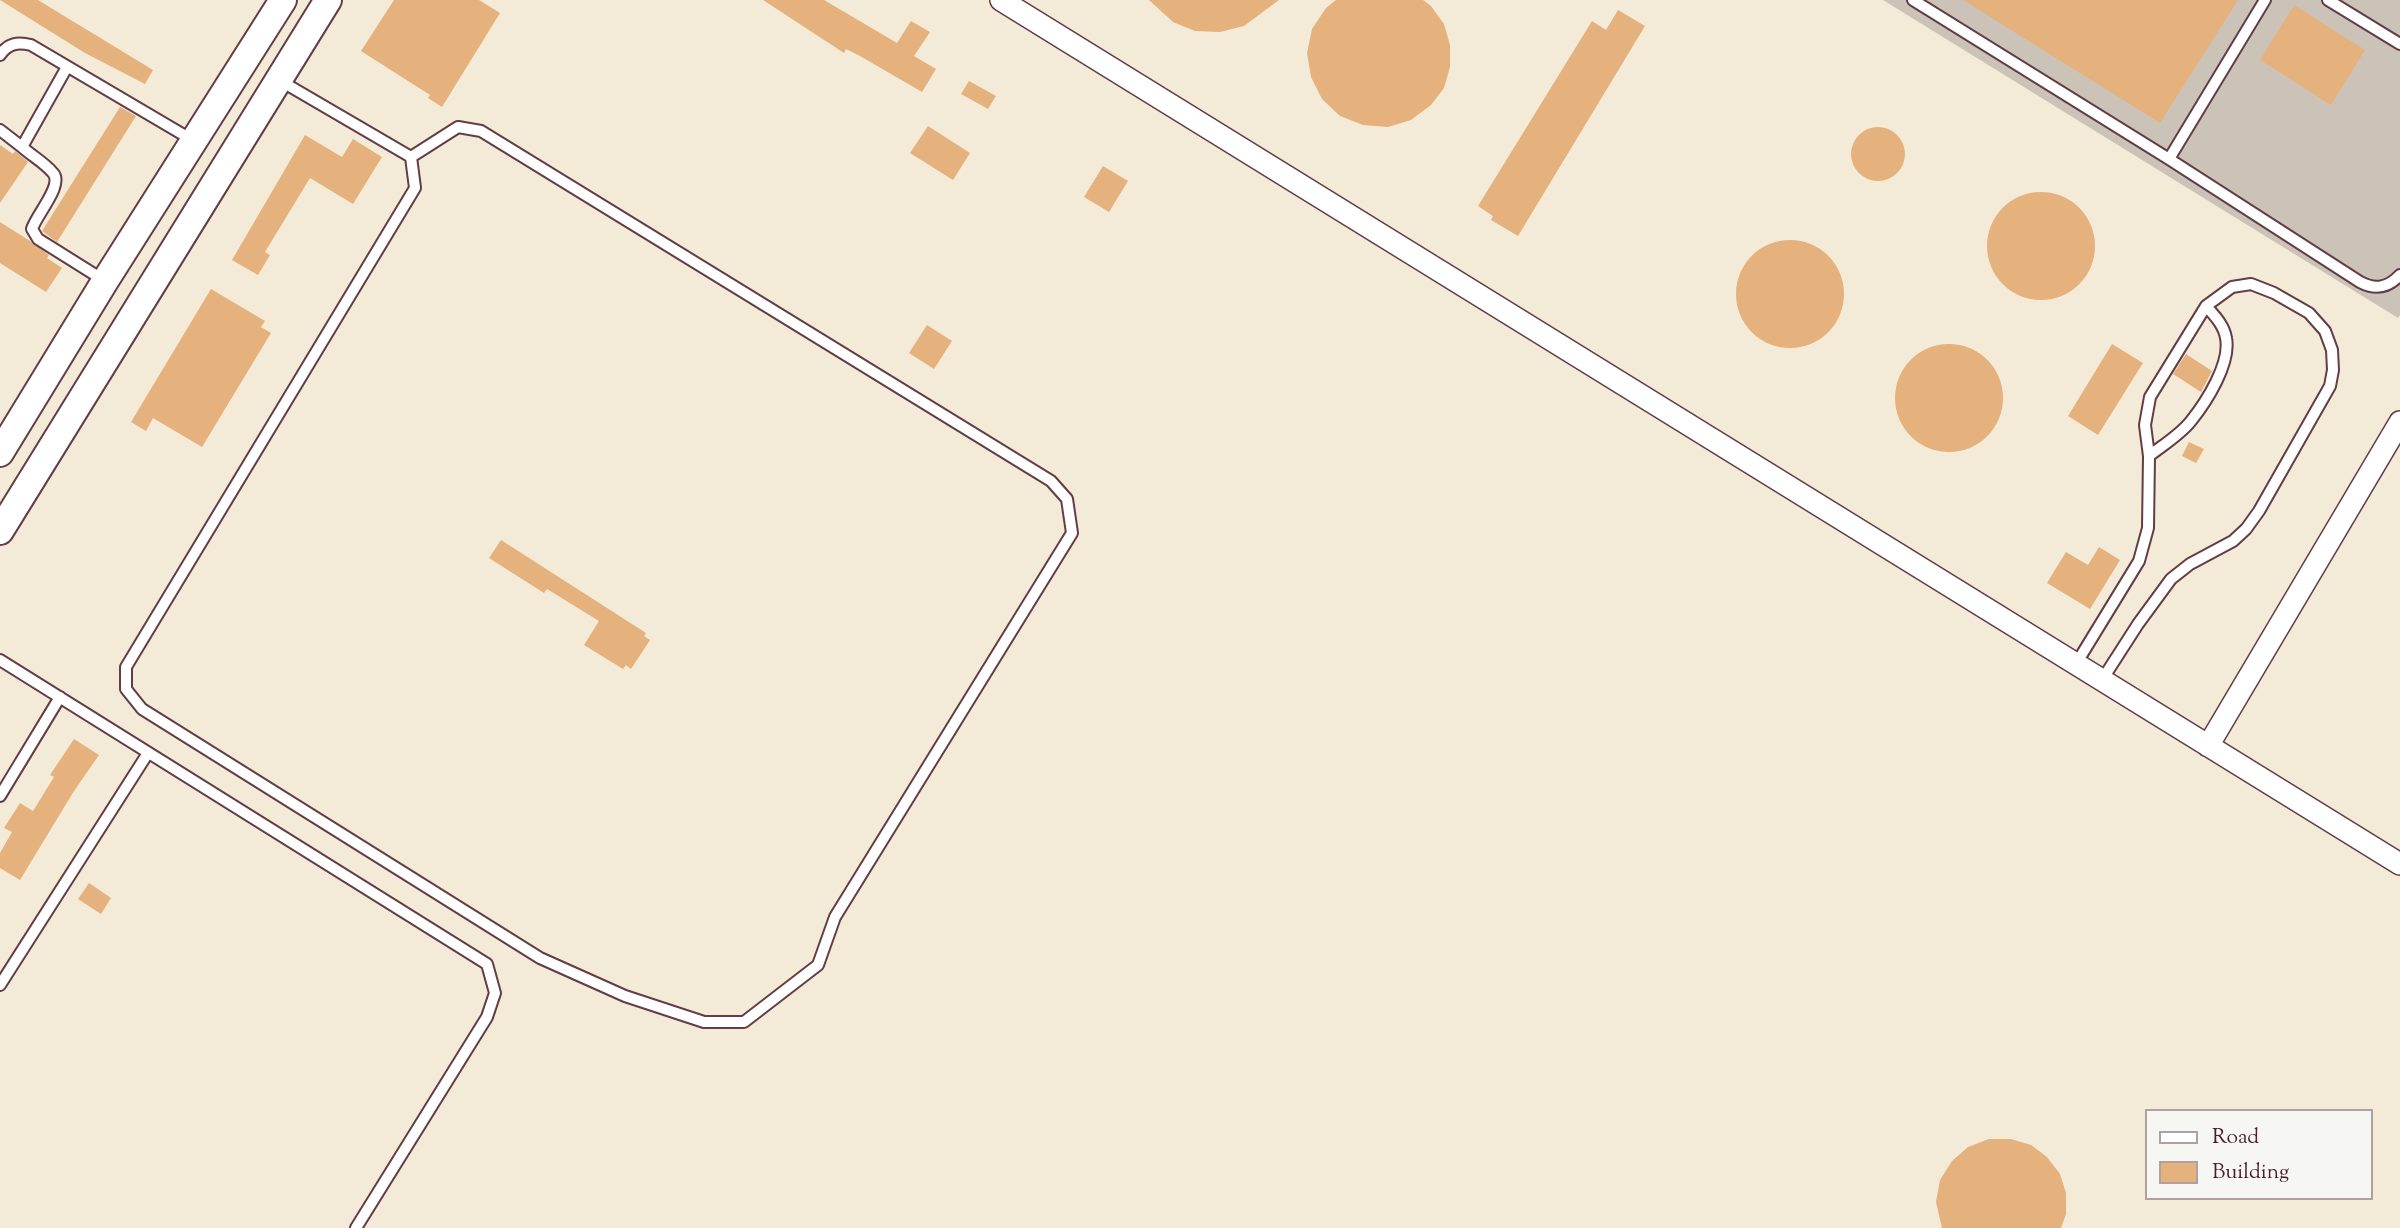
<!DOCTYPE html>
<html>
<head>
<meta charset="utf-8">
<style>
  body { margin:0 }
  #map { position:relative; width:2400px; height:1228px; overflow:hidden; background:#f3ead8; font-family:"Sorts Mill Goudy",serif }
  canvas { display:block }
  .legend { position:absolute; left:2145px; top:1109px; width:228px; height:91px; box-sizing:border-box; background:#f6f6f2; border:2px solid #b1a0a2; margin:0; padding:9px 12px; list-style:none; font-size:21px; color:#4a1f2b }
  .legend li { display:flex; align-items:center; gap:14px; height:35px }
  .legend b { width:35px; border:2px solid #b1a0a2 }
</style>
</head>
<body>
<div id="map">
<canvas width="2400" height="1228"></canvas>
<ul class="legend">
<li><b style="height:9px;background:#fff"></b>Road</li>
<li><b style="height:19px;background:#e5b27d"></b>Building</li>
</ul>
</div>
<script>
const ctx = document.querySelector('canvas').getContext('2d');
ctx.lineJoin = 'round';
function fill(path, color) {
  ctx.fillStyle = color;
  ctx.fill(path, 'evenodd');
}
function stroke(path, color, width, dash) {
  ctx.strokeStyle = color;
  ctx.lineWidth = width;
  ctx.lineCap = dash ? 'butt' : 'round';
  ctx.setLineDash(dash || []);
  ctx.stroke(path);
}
const industrial = new Path2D(`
  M1883,0H2400V315L2398,318Z`);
const building = new Path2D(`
  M0,0H38L153,70L145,84L85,53Z
  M394,0H479L500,13L442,107L428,98L430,95L361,51Z
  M763,0H824L897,43L911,21L930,32L914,56L936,69L922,92L860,56L846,49L844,53Z
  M1149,0H1279L1244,26L1220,32L1195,31L1173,22Z
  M1336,0H1423L1431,6L1444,24L1450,45V67L1444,88L1431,105L1411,120L1388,127L1363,125L1340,116L1322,99L1311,77L1307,53L1312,29L1326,8Z
  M1963,0H2238L2160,123Z
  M2294,5L2365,50L2331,105L2260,60Z
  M1618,10L1645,26L1518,236L1491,220L1493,216L1478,206L1592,21L1606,30Z
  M969,81L996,96L988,109L961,94Z
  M120,107L136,116L57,242L42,231Z
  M928,126L970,153L953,180L910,153Z
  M1851 154a27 27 0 1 1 54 0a27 27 0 1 1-54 0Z
  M305,135L342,157L353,139L382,157L353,204L310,178L265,252L270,255L258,275L232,260Z
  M0,145L13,154L15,151L28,162L0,203Z
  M1103,166L1128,181L1109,212L1084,197Z
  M1987 246a54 54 0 1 1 108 0a54 54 0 1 1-108 0Z
  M0,222L30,241L49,255L47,258L62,268L46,292L0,263Z
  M1736 294a54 54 0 1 1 108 0a54 54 0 1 1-108 0Z
  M211,289L265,321L261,327L271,333L202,447L153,418L146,431L131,422Z
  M927,325L952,341L934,369L909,353Z
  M2112,344L2143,363L2098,435L2068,416Z
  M1895 398a54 54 0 1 1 108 0a54 54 0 1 1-108 0Z
  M2186,354L2212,371L2201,392L2173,374Z
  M2189,442L2204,449L2196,463L2182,456Z
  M501,540L646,633L644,636L650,640L631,669L626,665L623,669L584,645L599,621L547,589L544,593L489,558Z
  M2099,547L2120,560L2090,609L2047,583L2066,552L2088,565Z
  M74,739L99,755L74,791L20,880L0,868V853L12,832L4,828L20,803L33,811L54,777L50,775Z
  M89,883L111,898L101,914L78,899Z
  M1989,1139H2011L2031,1145L2047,1157L2060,1174L2066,1193V1214L2061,1228H1942L1936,1202L1940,1180L1952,1161L1968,1147Z`);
const service = new Path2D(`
  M1913,0L2169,159L2360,282C2375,290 2388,288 2400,275
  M2328,0L2400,44
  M0,55C8,43 18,42 31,45L194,141
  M67,67L22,147C32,156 45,163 53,173C64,185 36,215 32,229L38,239L105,281
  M279,80L411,157
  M458,127L481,131L1051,481L1067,499L1072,533L835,917L818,965L744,1022H704L625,996L540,958L142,709L126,689V667L415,188L411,157Z
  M0,130L22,147
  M2169,159L2265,0
  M2149,456C2163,445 2180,435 2191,421C2207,401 2231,363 2226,338C2224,325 2214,315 2206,306
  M0,660L487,964L495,993L487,1017L356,1228
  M2076,664L2139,561L2148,528L2149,456L2145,425L2150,397L2206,306L2232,287L2251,284L2274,293L2309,313L2325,331L2332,350L2333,370L2330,386L2259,511L2246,529L2233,541L2190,564L2171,579L2138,624L2102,680
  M0,796L60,697
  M0,985L148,753`);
const minor = new Path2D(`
  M1001,0L2400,864
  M2208,746L2400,422`);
const tertiary = new Path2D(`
  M0,453L105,281L283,0
  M0,531L328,0`);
fill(industrial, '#cbc3b8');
fill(building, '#e5b27d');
stroke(service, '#633d45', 14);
stroke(minor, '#633d45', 24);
stroke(tertiary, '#633d45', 30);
stroke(service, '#fff', 10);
stroke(minor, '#fff', 21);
stroke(tertiary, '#fff', 26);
</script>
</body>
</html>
